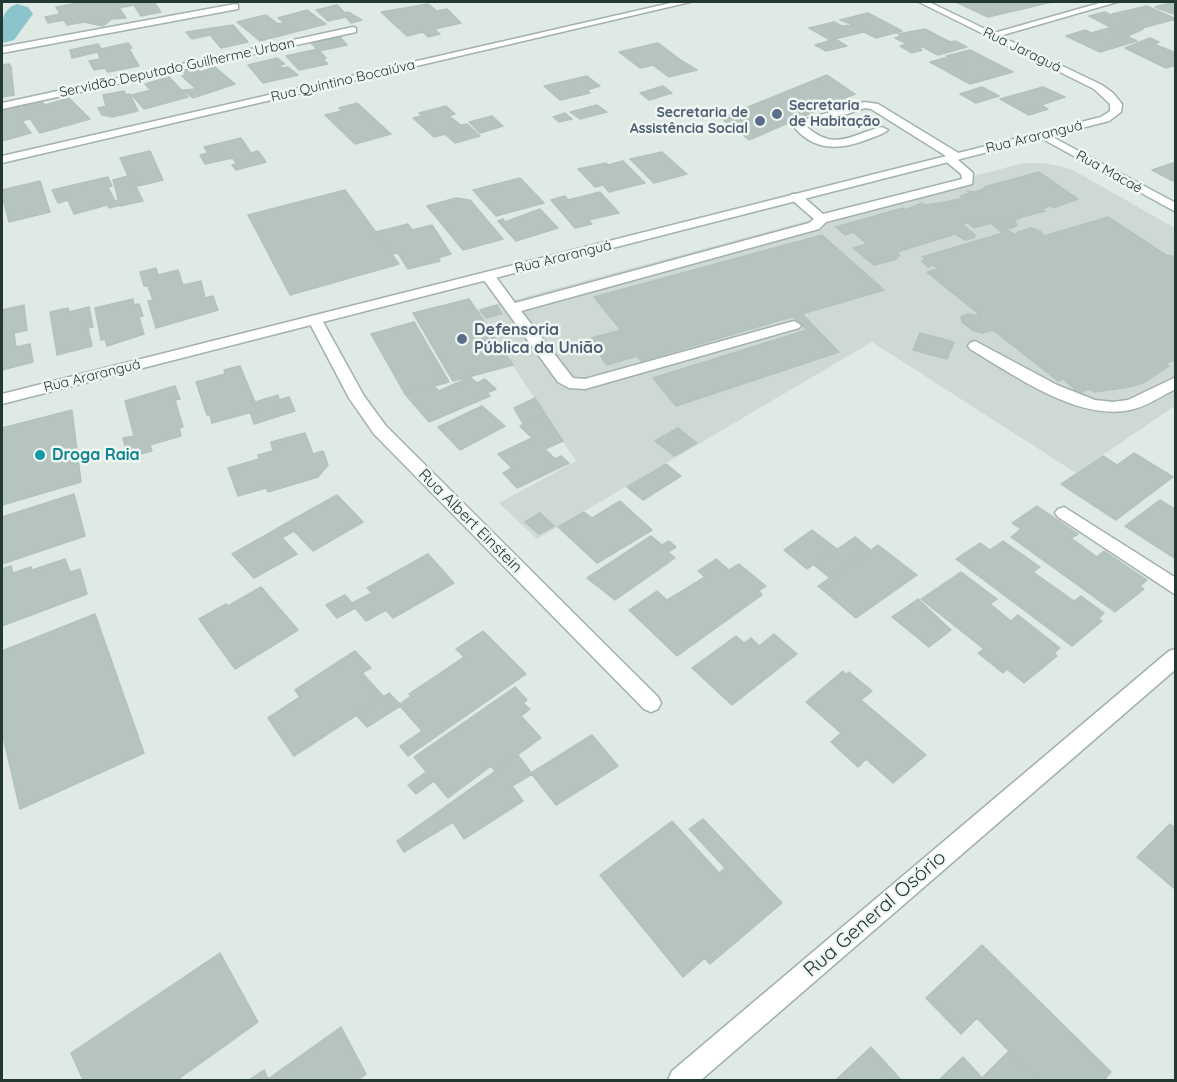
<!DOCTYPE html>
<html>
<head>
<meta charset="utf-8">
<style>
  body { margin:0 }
  #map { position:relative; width:1177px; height:1082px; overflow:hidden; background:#e0eae5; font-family:Quicksand,sans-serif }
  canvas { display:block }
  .frame { position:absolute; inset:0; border:3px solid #223832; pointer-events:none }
</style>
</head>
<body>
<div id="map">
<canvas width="1177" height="1082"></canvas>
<div class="frame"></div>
</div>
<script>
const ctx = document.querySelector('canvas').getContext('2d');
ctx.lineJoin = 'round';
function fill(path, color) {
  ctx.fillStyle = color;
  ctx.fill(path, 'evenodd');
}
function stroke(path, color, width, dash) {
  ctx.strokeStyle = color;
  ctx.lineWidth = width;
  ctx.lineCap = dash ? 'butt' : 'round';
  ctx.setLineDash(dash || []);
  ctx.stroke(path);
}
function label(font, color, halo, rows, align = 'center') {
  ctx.font = font + ' Quicksand,sans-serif';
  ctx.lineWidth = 5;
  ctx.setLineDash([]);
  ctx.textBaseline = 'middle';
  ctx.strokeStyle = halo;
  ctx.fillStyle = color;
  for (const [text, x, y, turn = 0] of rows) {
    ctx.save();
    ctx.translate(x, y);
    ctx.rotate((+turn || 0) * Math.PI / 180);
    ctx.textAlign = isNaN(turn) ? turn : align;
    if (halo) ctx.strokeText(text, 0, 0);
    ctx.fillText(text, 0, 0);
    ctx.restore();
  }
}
const built = new Path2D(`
  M1023,163H1044L1071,169L1175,228V406L1076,473L872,342L537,539L499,503L576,461L476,310Z`);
const river = new Path2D(`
  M17,4L28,7L33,14L14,40L2,43C2,24 0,10 17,4Z`);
const building = new Path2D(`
  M84,2H154L161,12L141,16L134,5L119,8L126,18L112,19L103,26L84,22L67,25L64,20L48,23L45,17L60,14L56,7Z
  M956,2H1052L988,17Z
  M1170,3L1176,5V15L1155,7Z
  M428,4L437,11L447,9L461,23L434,29L440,34L428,37L423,32L407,36L381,12Z
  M337,5L345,13L348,12L362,20L351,23L346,17L328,21L316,10Z
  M1147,6L1176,19L1142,28L1112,14Z
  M307,10L326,24L295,32L278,18Z
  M1105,12L1116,18L1143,29L1128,36L1089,16Z
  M868,13L902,31L876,38L864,32L830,40L809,28L834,22L842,26L854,25L840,20Z
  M266,15L278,24L283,23L295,32L260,41L237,22Z
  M233,25L248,42L221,48L210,35L192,39L186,32Z
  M1109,28L1137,41L1100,52L1066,36L1085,30L1091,33Z
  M925,29L950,42L955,41L967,47L938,55L921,46L920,49L922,50L912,53L900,46L907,44L895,38L901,36L898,34Z
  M340,37L347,45L319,51L311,43Z
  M1150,38L1159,42L1154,44L1176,53V59L1172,61L1176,62V65L1166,68L1125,48Z
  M835,39L847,46L826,51L815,45Z
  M128,43L132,48L129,49L139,66L108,72L105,68L94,70L89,61L100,59L98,52L72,58L70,50L98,44L101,49Z
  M658,43L682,61L697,70L669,77L653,65L640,68L619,52Z
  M318,49L326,58L323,59L328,64L299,70L286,56Z
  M970,50L1013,72L970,84L930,62L945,58L963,65L946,56Z
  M277,58L285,64L280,65L282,68L288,67L298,75L263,83L248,65Z
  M9,64L11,66L14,95L2,97V65Z
  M195,67L200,72L215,67L235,84L193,98L183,90L196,89L182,76L186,75L181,70Z
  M827,75L855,94L749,140L721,118Z
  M587,76L600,86L587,90L590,93L560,100L544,86Z
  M169,77L188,97L144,109L132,95L151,90L145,84Z
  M663,86L672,93L649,100L640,93Z
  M982,87L999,96L976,103L960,94Z
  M1043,87L1065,97L1041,105L1048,109L1029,115L1000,99Z
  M124,91L126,95L130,94L138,111L112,117L102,115L98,108L106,106L103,95Z
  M69,98L90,119L40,133L22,107L42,102L45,105Z
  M357,103L391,134L355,144L325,115L342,111L339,108Z
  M18,105L29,119L22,121L31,133L2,141V109Z
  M597,105L607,112L580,119L570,112Z
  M446,106L455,114L449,116L466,129L434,137L413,118L422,116L419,113Z
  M565,113L572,119L559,122L553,117Z
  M492,116L503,126L480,133L469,122Z
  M467,124L480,136L455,143L445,134L466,129L462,125Z
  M241,138L251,153L258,151L266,162L236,170L232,165L236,164L233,158L205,164L200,155L208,153L204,147Z
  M150,151L163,180L138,186L134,182L143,201L120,206L113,180L128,176L120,158Z
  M662,152L687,174L654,183L630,159Z
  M623,161L645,183L609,192L603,185L595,187L578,169L606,163L608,165Z
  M1176,162V181H1173L1152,170Z
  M1039,172L1078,199L1053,208L1050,206L1042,209L1045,211L1022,217L1014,221L1017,225L1012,228L1003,227L990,217L984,218L991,223L974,228L968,223L962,224L975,235L974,238L965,240L955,234L897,252L900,256L895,257L897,259L874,265L853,248L867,244L853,232L845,235L836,227L903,208L905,210L922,203L924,205L946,202L963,198L960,196L970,193L967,191L975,192L986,188L984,187Z
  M108,177L112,186L108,187L115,201L118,200L120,205L109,208L107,205L74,214L68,200L58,203L52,190Z
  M520,178L544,203L496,216L473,190Z
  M40,181L50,212L9,222L4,203H2V190Z
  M345,190L399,264L290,295L248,215Z
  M600,192L619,213L588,220L592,224L575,228L551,200L565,196L568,200Z
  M456,198L470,200L503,239L463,250L427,206Z
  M540,209L558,228L516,241L498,221L503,219L505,222Z
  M990,217L1015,235L1018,232L1031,228L1040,231L1044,236L1108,217L1166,255L1176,257V360L1166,363L1169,366L1145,382L1130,387L1094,392L1090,389L1079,393L1063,379L1058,381L993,330L982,333L972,330L962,322L961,317L968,314L981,316L927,272L938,269L933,265L928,267L922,261L926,260L922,257L1003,233L984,218Z
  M408,224L412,230L432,225L451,254L438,258L440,261L408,269L398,253L392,254L376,232Z
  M822,235L884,290L641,361L637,356L607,365L588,339L621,330L594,297Z
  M156,268L158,275L178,270L183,285L201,281L205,298L213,296L218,310L156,328L148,301L153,300L148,286H144L140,272Z
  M133,299L134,305L139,304L143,316L139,317L144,334L107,346L105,339L101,340L95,308Z
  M469,299L513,365L453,381L413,313Z
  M24,305L27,330L14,333L16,347L30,344L33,362L2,370V329H4L2,310Z
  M497,305L502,314L486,318L480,310Z
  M89,307L93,327L88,328L92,346L57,355L50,312L68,308L69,312Z
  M802,314L839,352L676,406L653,378L807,330L793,317Z
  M414,322L449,382L405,394L371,334Z
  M920,333L954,342L947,359L913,350Z
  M240,366L255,402L252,403L256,411L212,423L210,415H207L196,382L225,374L224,370Z
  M470,377L477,383L485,379L496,389L487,393L490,396L429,422L405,394L434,386L439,391Z
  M175,386L180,399L175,400L183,427L179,428L181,436L150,445L152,451L128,457L123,438L134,436L125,401Z
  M278,395L279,400L289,397L295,411L254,424L250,412L256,411L252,403Z
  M535,398L545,414L524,425L514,408Z
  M482,406L505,426L460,450L438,427Z
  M72,410L81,482L2,505V428Z
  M545,414L563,441L545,449L555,459L561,456L569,463L517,488L503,473L512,468L498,454L532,438L520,426Z
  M678,428L697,443L674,456L655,441Z
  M305,433L313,454L323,451L328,465L318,477L268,492L266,488L238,496L228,468L259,459L258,455L273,451L271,442Z
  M1134,453L1173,477L1116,520L1061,484L1103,456L1117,465Z
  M666,464L681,476L643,500L627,487Z
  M74,494L85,536L2,564V517Z
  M337,495L363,522L313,551L294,531L283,537L276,529Z
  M1160,500L1176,510V559L1125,526Z
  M620,501L652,530L597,563L558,527L584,512L592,518Z
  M1037,506L1078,534L1071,538L1097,557L1104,551L1147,580L1140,586L1144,589L1115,612L1011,537L1021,529L1012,523Z
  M540,513L554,526L539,534L525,522Z
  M275,530L297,554L254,578L232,554Z
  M812,530L837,549L807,569L784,550Z
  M651,536L662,545L669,541L676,547L668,552L675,558L615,600L587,578Z
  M855,537L871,550L830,578L814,565Z
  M1003,541L1040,567L1033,572L1074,601L1081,596L1104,613L1098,619L1102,621L1072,646L956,559L980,543L990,550Z
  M878,545L917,575L856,618L818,586Z
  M428,554L454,583L393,618L386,610L366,621L355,608L337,618L326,605L345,595L352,603L372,593L367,588Z
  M65,559L70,572L80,569L87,594L2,626V569L11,566L13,573L31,567L32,570Z
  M716,559L729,570L739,564L766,586L759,591L762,595L677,656L629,610L657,591L667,600L684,590L705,577L698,571Z
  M961,572L997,599L990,604L1011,621L1018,615L1060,648L1054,653L1057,656L1024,683L1007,669L1003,673L978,653L984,649L921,599Z
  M261,587L298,630L235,669L199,619L226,604L228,606Z
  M918,599L951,630L929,647L892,617Z
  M95,614L144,753L20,809L2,732V651Z
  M483,631L526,674L408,756L400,746L422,731L400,706L367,727L356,715L389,693L400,704L411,696L409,694L464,657L456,649Z
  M774,634L797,654L732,705L692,668L736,636L744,643L751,638L759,646Z
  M355,651L371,668L362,673L384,697L294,756L268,718L300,697L295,690Z
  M843,671L846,675L849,672L872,691L861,700L926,755L893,783L866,759L858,767L831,742L841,733L806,702Z
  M515,687L527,700L523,703L530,709L521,716L541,738L495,771L491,766L448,798L414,757Z
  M592,735L618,766L556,805L531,773Z
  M518,755L532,774L512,786L523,801L464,839L453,822L404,852L397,841Z
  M426,772L434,781L416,794L408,785Z
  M703,819L782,903L710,964L705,958L683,977L600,875L672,821L719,873L725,868L689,829Z
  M1170,824L1176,828V890L1137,857Z
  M982,945L1111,1072L1104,1080H1037L977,1018L961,1034L926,998Z
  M220,953L258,1022L177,1080H83L71,1053Z
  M341,1027L366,1074L358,1080H249L264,1070L268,1079Z
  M871,1047L901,1080H836Z
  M1009,1051L1037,1080H984L982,1078Z
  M963,1057L984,1080H939Z`);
const service = new Path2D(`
  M235,4L238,5V9L2,53V47Z
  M864,102L878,104L960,154L962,157L958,160L973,173L972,184L826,222L819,229L521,311L573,378L585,379L794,321L801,325L799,328L585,389L569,388L558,382L481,276L488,272L493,273L515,303L809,223L814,219L792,200L790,197L792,194H800L823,214L962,179L961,174L943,159L946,156L871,109L865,108L807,127C835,152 852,134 882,127L888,130C882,135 873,137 866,140C840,150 814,151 795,128L800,121Z
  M975,341L1057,385L1095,400L1113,402L1128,400L1176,377V389C1161,396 1146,407 1130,410C1077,421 1014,375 970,349L968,346L970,343Z`);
const minor = new Path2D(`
  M675,2H690L2,163V156Z
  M1103,2H1117L996,37L987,35Z
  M353,27L356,28V32L2,109V103Z
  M1043,132L1176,203V212L1039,137L1037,135Z
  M315,316L322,320L364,396L386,426L658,697L661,703L658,709L651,712L644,709L374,434L349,398L308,320Z
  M1064,507L1176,578V595L1058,517L1055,513L1058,509Z
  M1176,649V669L701,1080H668L672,1071L1169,651Z`);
const tertiary = new Path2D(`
  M919,2H929L1102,85L1113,93L1122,104L1121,112L1109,121L2,404V394L1101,117L1110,111V104L1094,89Z`);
const markers = [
  [777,114,6,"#5c6f8a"],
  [760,121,6,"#5c6f8a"],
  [462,339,6,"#5c6f8a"],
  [40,455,6,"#0f9aa8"]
];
const farStreetnames = [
  ["Rua Jaraguá",1022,50,26],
  ["Servidão Deputado Guilherme Urban",177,68,-12],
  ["Rua Quintino Bocaiúva",343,81,-13],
  ["Rua Araranguá",1034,137,-14],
  ["Rua Macaé",1109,172,29],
  ["Rua Araranguá",563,257,-14],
  ["Rua Araranguá",92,376,-14]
];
const farServicenames = [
  ["Secretaria",789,106],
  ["de Habitação",789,122],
  ["Secretaria de",748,113,"right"],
  ["Assistência Social",748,129,"right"]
];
const serviceNames = [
  ["Defensoria",474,330],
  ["Pública da União",474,348]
];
const cultureNames = [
  ["Droga Raia",52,455]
];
const streetNames = [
  ["Rua Albert Einstein",470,521,45]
];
const nearStreetnames = [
  ["Rua General Osório",875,914,-41]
];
fill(built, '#ced9d4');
fill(river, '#8bc4cb');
fill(building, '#b5c4be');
stroke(building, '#b3c3bb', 1.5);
stroke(service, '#a3b1ac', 3);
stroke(minor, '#a3b1ac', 3);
stroke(tertiary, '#a3b1ac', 3);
fill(service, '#fff');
fill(minor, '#fff');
fill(tertiary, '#fff');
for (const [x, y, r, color] of markers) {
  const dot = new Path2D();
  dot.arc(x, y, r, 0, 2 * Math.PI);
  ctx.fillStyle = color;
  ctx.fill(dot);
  stroke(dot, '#f0f7f3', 2);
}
label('14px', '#223832', '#f0f7f3', farStreetnames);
label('bold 14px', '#4e5e75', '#f0f7f3', farServicenames, 'left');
label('bold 16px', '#4e5e75', '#f0f7f3', serviceNames, 'left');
label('bold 16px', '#0d838f', '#f0f7f3', cultureNames, 'left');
label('16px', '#223832', '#f0f7f3', streetNames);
label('20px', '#223832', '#f0f7f3', nearStreetnames);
</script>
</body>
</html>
